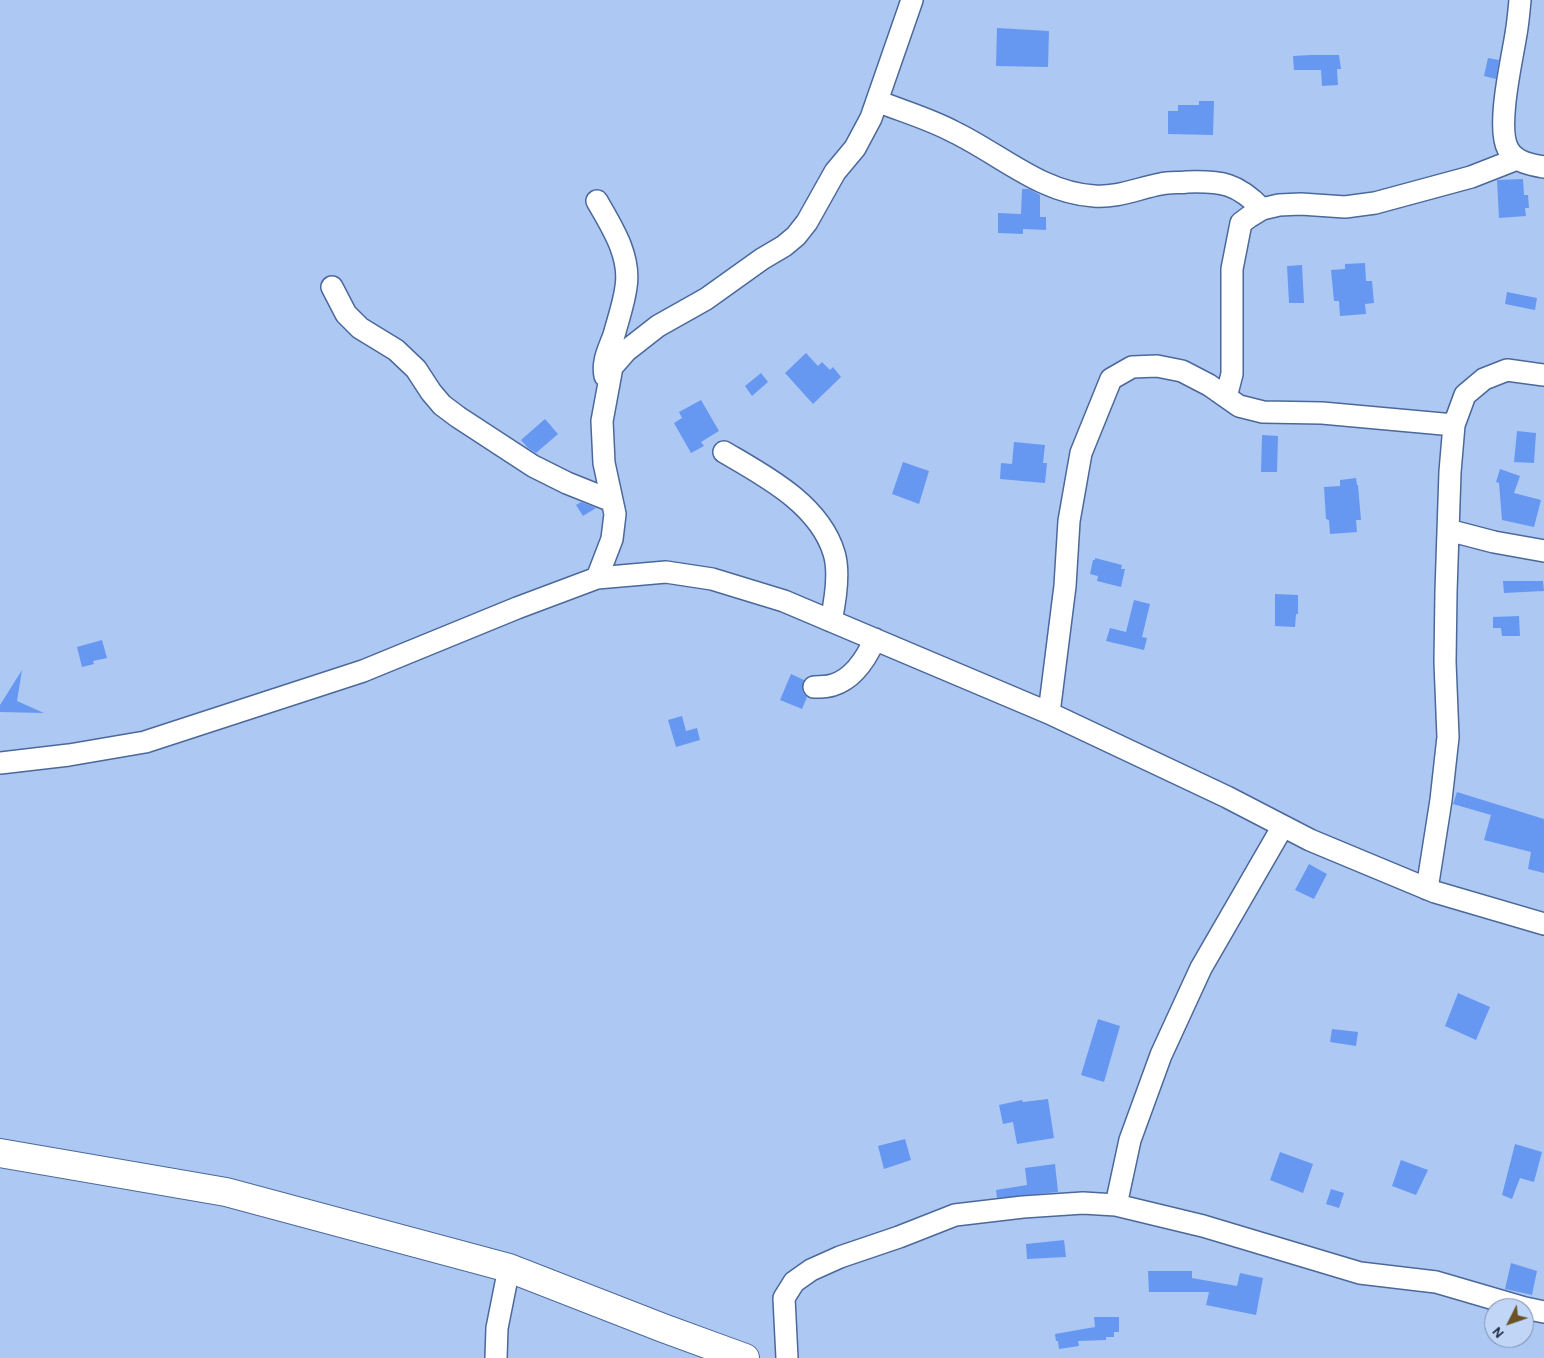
<!DOCTYPE html>
<html>
<head>
<meta charset="utf-8">
<style>
  body { margin:0 }
  #map { position:relative; width:1544px; height:1358px; overflow:hidden; background:#aec8f4; font-family:Karla,sans-serif }
  canvas { display:block }
  .north { position:absolute; left:1484px; top:1298px; width:50px; height:50px; box-sizing:border-box; background:#c1d5f7; border:1px solid #7d8eab; border-radius:50%; rotate:229deg; font-size:14px; font-weight:700; line-height:20px; text-align:center; color:#182439 }
  .north::after { content:''; display:block; margin:auto; width:18px; height:22px; background:#6a5222; clip-path:polygon(50% 0,100% 100%,50% 72%,0 100%) }
</style>
</head>
<body>
<div id="map">
<canvas width="1544" height="1358"></canvas>
<div class="north">N</div>
</div>
<script>
const ctx = document.querySelector('canvas').getContext('2d');
ctx.lineJoin = 'round';
function fill(path, color) {
  ctx.fillStyle = color;
  ctx.fill(path, 'evenodd');
}
function stroke(path, color, width, dash) {
  ctx.strokeStyle = color;
  ctx.lineWidth = width;
  ctx.lineCap = dash ? 'butt' : 'round';
  ctx.setLineDash(dash || []);
  ctx.stroke(path);
}
const building = new Path2D(`
  M997,28L1049,31L1048,67L996,66Z
  M1310,55H1339L1341,69H1337L1338,85L1322,86L1321,70H1294L1293,56Z
  M1488,58L1499,60L1496,79L1484,76Z
  M1199,101H1214L1213,135L1168,134V111H1178V105H1199Z
  M1523,179L1524,195H1528L1529,208H1525L1526,216L1499,218L1497,180Z
  M1022,189H1029L1040,195V217H1046V230L1023,229V234L998,233V213L1021,214Z
  M1365,263L1366,281H1372L1374,303L1365,304L1366,314L1340,316L1339,301H1334L1331,270L1345,269V264Z
  M1302,265L1304,303H1289L1287,266Z
  M1507,292L1537,298L1535,310L1505,304Z
  M806,353L818,366L822,362L830,370L833,367L841,377L813,404L785,373Z
  M761,373L768,382L752,396L745,386Z
  M701,400L719,431L701,442L704,446L691,453L674,423L682,418L679,412Z
  M545,419L558,434L536,453L528,448L521,440Z
  M1517,431L1536,433L1534,463L1514,462Z
  M1262,435L1278,436L1277,472H1261Z
  M1014,442L1045,445L1043,463H1047L1045,483L1000,479L1001,463L1012,464Z
  M903,462L929,471L919,504L892,494Z
  M1500,469L1520,476L1514,493L1541,500L1534,527L1502,520L1499,483L1496,482Z
  M1356,478L1357,485H1358L1361,520H1356L1357,532L1330,534L1329,520L1326,519L1324,487L1340,486V480Z
  M581,502L596,508L583,516L576,505Z
  M1095,558L1122,565L1121,569H1125L1121,587L1097,581L1098,576L1090,574L1093,560H1095Z
  M1503,581H1543L1544,591L1504,593Z
  M1275,594L1298,595V614H1296L1295,627L1275,626Z
  M1134,600L1150,604L1142,637L1147,638L1144,650L1106,641L1110,628L1126,632Z
  M1519,616L1520,636H1502L1501,628H1493V617Z
  M102,640L107,658L93,661L94,664L82,667L77,647Z
  M22,670L17,701L44,713L0,712V705Z
  M791,674L804,680L802,688L803,693L807,697L802,709L780,700Z
  M682,716L686,731L697,728L700,740L676,747L668,720Z
  M1457,792L1544,819V873L1528,869L1531,852L1484,840L1491,815L1453,804Z
  M1309,864L1327,874L1314,899L1295,890Z
  M1458,993L1490,1007L1476,1040L1445,1026Z
  M1098,1019L1120,1026L1104,1082L1081,1075Z
  M1332,1029L1358,1032L1356,1046L1330,1042Z
  M1048,1099L1054,1138L1017,1144L1013,1122L1003,1124L999,1105L1022,1100L1023,1102Z
  M905,1139L911,1160L884,1169L878,1146Z
  M1515,1144L1542,1152L1534,1182L1520,1178L1512,1199L1502,1195Z
  M1280,1152L1313,1164L1303,1193L1270,1180Z
  M1401,1160L1428,1170L1416,1195L1392,1186Z
  M1055,1164L1058,1192L997,1198L996,1190L1027,1185L1025,1168Z
  M1331,1189L1344,1193L1339,1208L1326,1204Z
  M1064,1240L1066,1257L1027,1259L1026,1244Z
  M1511,1263L1537,1271L1532,1295L1505,1289Z
  M1148,1271H1192V1278L1237,1286L1240,1273L1263,1278L1256,1315L1206,1305L1209,1292H1149Z
  M1094,1317H1119V1332H1114V1337H1106V1340L1078,1341L1079,1346L1059,1349L1058,1341H1056L1055,1334L1095,1327Z`);
const minor = new Path2D(`
  M1520,0C1519,11 1518,23 1516,34C1512,60 1496,127 1508,149C1515,162 1531,165 1544,167
  M877,101C902,111 930,119 954,132C1000,154 1041,193 1094,196C1117,198 1139,188 1161,184C1169,182 1179,183 1187,182C1222,181 1237,183 1262,209
  M597,201C612,227 631,256 626,287C624,303 618,320 614,335C609,349 602,361 605,376
  M332,287L346,314L360,328L396,350L416,369L431,392L442,405L458,417L533,466L567,483L612,501
  M1226,397L1232,374V269L1241,223L1249,217L1262,209L1279,205L1301,204L1345,207L1375,203L1471,177L1517,159
  M724,452C765,476 819,504 834,553C840,572 835,602 831,621
  M1448,530L1494,542L1544,551
  M597,578L612,539L615,514L604,463L602,421L612,367L626,351L658,326L706,299L762,259L784,246L796,236L807,222L835,172L855,148L871,118L912,0
  M814,687C820,687 827,687 833,685C853,679 867,657 875,639
  M1049,713L1065,586L1069,521L1081,453L1111,379L1132,367L1157,366L1182,371L1209,385L1239,406L1263,412L1322,413L1454,425
  M0,763L69,755L145,742L363,671L517,608L597,578L666,572L712,579L784,601L1049,713L1227,797L1310,840L1435,892L1544,924
  M1427,889L1441,800L1448,737L1445,662L1446,592L1450,472L1454,425L1465,395L1484,379L1507,370L1544,375
  M1116,1205L1130,1140L1161,1055L1201,968L1283,826
  M496,1358L497,1328L509,1268
  M787,1358L784,1298L794,1282L811,1270L840,1257L899,1237L955,1215L1023,1207L1083,1203L1116,1205L1203,1226L1360,1273L1436,1282L1525,1308L1544,1312`);
const highway = new Path2D(`
  M0,1153L226,1192L509,1268L663,1328L745,1358`);
fill(building, '#6698f1');
stroke(minor, '#4b689a', 24);
stroke(highway, '#4b689a', 30);
stroke(minor, '#fff', 21);
stroke(highway, '#fff', 28);
</script>
</body>
</html>
